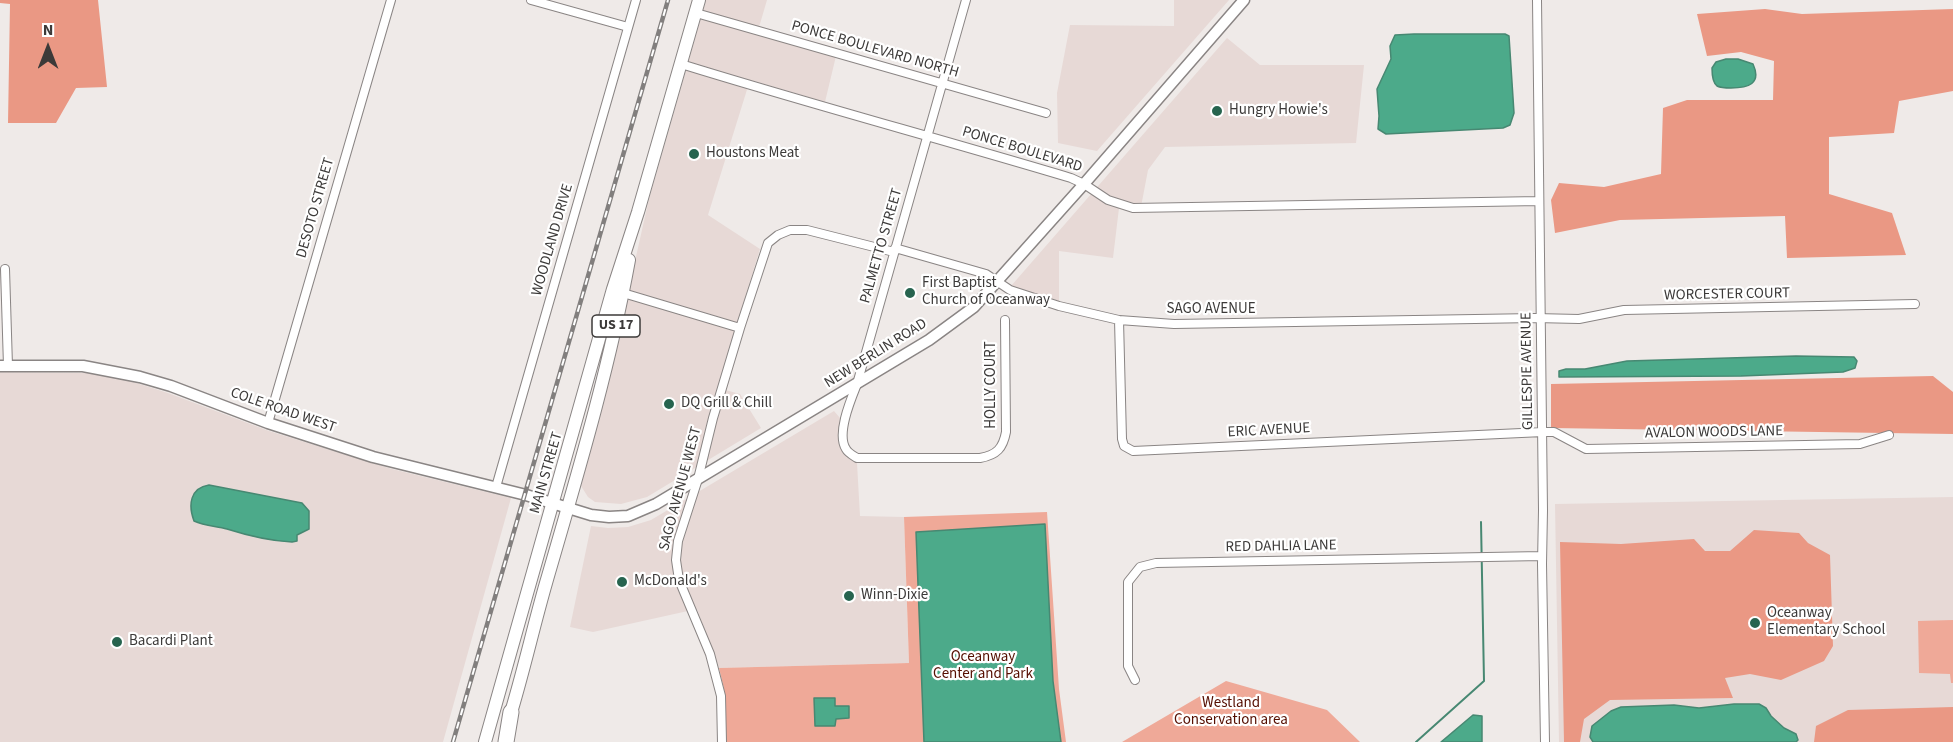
<!DOCTYPE html>
<html>
<head>
<meta charset="utf-8">
<style>
  body { margin:0 }
  #map { position:relative; width:1953px; height:742px; overflow:hidden; background:#efeae8; font-family:"Source Sans 3",sans-serif }
  canvas { display:block }
  .north { position:absolute; left:18px; top:18px; width:60px; height:60px; -webkit-text-stroke:4px #fff; paint-order:stroke; rotate:0deg; font-size:16px; font-weight:700; line-height:24px; text-align:center; color:#3c3a39 }
  .north::after { content:''; display:block; margin:auto; width:21px; height:27px; background:#3c3a39; clip-path:polygon(50% 0,100% 100%,50% 72%,0 100%) }
</style>
</head>
<body>
<div id="map">
<canvas width="1953" height="742"></canvas>
<div class="north">N</div>
</div>
<script>
const ctx = document.querySelector('canvas').getContext('2d');
ctx.lineJoin = 'round';
function fill(path, color) {
  ctx.fillStyle = color;
  ctx.fill(path, 'evenodd');
}
function stroke(path, color, width, dash) {
  ctx.strokeStyle = color;
  ctx.lineWidth = width;
  ctx.lineCap = dash ? 'butt' : 'round';
  ctx.setLineDash(dash || []);
  ctx.stroke(path);
}
function label(font, color, halo, rows, align = 'center') {
  ctx.font = font + ' "Source Sans 3",sans-serif';
  ctx.lineWidth = 4.5;
  ctx.setLineDash([]);
  ctx.textBaseline = 'middle';
  ctx.strokeStyle = halo;
  ctx.fillStyle = color;
  for (const [text, x, y, turn = 0] of rows) {
    ctx.save();
    ctx.translate(x, y);
    ctx.rotate((+turn || 0) * Math.PI / 180);
    ctx.textAlign = isNaN(turn) ? turn : align;
    if (halo) ctx.strokeText(text, 0, 0);
    ctx.fillText(text, 0, 0);
    ctx.restore();
  }
}
const built = new Path2D(`
  M706,0H767L757,34L836,56L825,102L750,80L708,215L760,249L718,388L740,394L761,428L647,497L621,504L595,502L588,497L581,486L609,376L649,199Z
  M1174,0H1229L1097,151L1058,143L1057,93L1070,25L1174,26Z
  M1227,38L1260,65H1364L1356,143L1165,147L1148,170L1140,212L1119,208L1113,258L1059,251V301L1011,286Z
  M0,372L91,373L130,381L168,393L269,431L392,469L511,498L443,742H0Z
  M834,411L840,418L838,440L844,452L857,463L860,516L904,517L909,663L719,668L697,609L593,632L570,627L591,526L608,528L628,527L651,520Z
  M1953,497V742H1559L1555,504Z`);
const green = new Path2D(`
  M1047,512L1059,689L1066,742H726L724,689L719,668L909,663L904,517Z
  M1953,620V683H1951L1950,674L1919,673L1918,621Z
  M1226,681L1327,710L1360,742H1122Z`);
const forest = new Path2D(`
  M0,0H98L107,87L76,88L56,123H8L10,4L0,3Z
  M1765,9L1802,14L1953,9V91L1899,101L1894,133L1829,137V194L1892,213L1906,255L1787,258L1785,216L1620,220L1555,233L1551,200L1559,183L1604,187L1661,174L1663,108L1687,100H1773L1774,61L1741,52L1707,56L1697,14Z
  M1933,376L1953,392V434L1551,428V384Z
  M1754,530L1799,533L1808,543L1830,555L1833,646L1824,661L1781,680L1750,674L1725,678L1733,698L1610,700L1584,719L1580,742H1564L1560,542L1621,544L1694,539L1705,551H1730Z
  M1953,707V742H1814L1816,726L1848,710Z`);
const water = new Path2D(`
  M1414,34H1505L1509,36L1514,113L1510,125L1503,128L1386,134L1378,129L1379,116L1377,89L1391,59L1390,46L1395,35Z
  M1726,59H1738L1753,64C1762,84 1748,88 1731,88C1727,88 1721,88 1717,86C1712,82 1712,73 1712,68L1716,62Z
  M1796,356L1854,357L1857,361L1855,368L1843,372L1741,376L1559,377V371L1566,369H1585L1627,361Z
  M209,485L302,503L309,511V529L297,535V541L292,542C270,541 249,536 227,529C216,526 205,526 194,521C188,505 190,488 209,485Z
  M1045,524L1053,681L1061,742H924L916,532Z
  M814,698H835V706H849V718L836,719L835,726H815Z
  M1734,704H1759L1766,708L1771,716L1784,728L1796,734L1798,740L1796,742H1593L1590,737L1592,726L1611,711L1621,707L1674,705L1699,708Z
  M1473,715L1482,716V742H1441Z`);
const stream = new Path2D(`
  M1416,742L1484,681L1481,522`);
const street = new Path2D(`
  M531,0L628,27
  M966,0L857,384C851,399 836,434 846,449C848,453 854,456 857,458H980C997,455 1003,448 1006,432L1005,320
  M1537,0L1543,510L1542,564L1545,742
  M696,13L1046,113
  M681,64C810,104 941,139 1071,178L1084,184L1108,200L1133,208L1539,201
  M895,248L986,274L1010,290L1059,306L1119,320L1174,324L1535,318L1579,319L1624,310L1915,304
  M5,269L8,366
  M623,293L740,328
  M1119,320L1122,439L1124,446L1133,451L1543,432H1554L1586,449L1860,444L1889,435
  M268,423L391,0
  M496,487L636,0
  M1135,680L1128,666V582L1140,567L1156,563L1542,556
  M722,742L721,696L710,654L679,580L676,560L678,541L698,479L713,418L740,328L768,243L778,235L790,230H807L894,252`);
const secondary = new Path2D(`
  M0,366H83L140,377L171,386L268,423L373,457L526,495L591,515L609,517L628,516L656,504L929,340L974,307L1084,184L1244,0`);
const primary = new Path2D(`
  M509,719C523,674 533,628 546,583C577,476 609,370 629,260
  M485,742L613,289L638,212L699,0`);
const highway = new Path2D(`
  M506,742L511,712`);
const rail = new Path2D(`
  M453,742L668,0`);
const markers = [
  [1217,111,6,"#27644f"],
  [694,154,6,"#27644f"],
  [910,293,6,"#27644f"],
  [669,404,6,"#27644f"],
  [622,582,6,"#27644f"],
  [849,596,6,"#27644f"],
  [1755,623,6,"#27644f"],
  [117,642,6,"#27644f"]
];
const shields = [
  [616,326,48]
];
const shieldNames = [
  ["US 17",616,326]
];
const streetNames = [
  ["PONCE BOULEVARD NORTH",875,50,16],
  ["PONCE BOULEVARD",1022,150,17],
  ["DESOTO STREET",316,208,-74],
  ["WOODLAND DRIVE",553,240,-74],
  ["PALMETTO STREET",882,246,-74],
  ["WORCESTER COURT",1727,295,-1],
  ["SAGO AVENUE",1211,310],
  ["NEW BERLIN ROAD",876,354,-32],
  ["GILLESPIE AVENUE",1528,371,-91],
  ["HOLLY COURT",992,385,-90],
  ["COLE ROAD WEST",283,411,19],
  ["ERIC AVENUE",1269,431,-3],
  ["AVALON WOODS LANE",1714,433,-1],
  ["MAIN STREET",547,473,-74],
  ["SAGO AVENUE WEST",681,489,-75],
  ["RED DAHLIA LANE",1281,547,-1]
];
const poiNames = [
  ["Hungry Howie's",1229,111],
  ["Houstons Meat",706,154],
  ["First Baptist",922,284],
  ["Church of Oceanway",922,301],
  ["DQ Grill & Chill",681,404],
  ["McDonald's",634,582],
  ["Winn-Dixie",861,596],
  ["Oceanway",1767,614],
  ["Elementary School",1767,631],
  ["Bacardi Plant",129,642]
];
const parkNames = [
  ["Oceanway",983,658],
  ["Center and Park",983,675],
  ["Westland",1231,704],
  ["Conservation area",1231,721]
];
fill(built, '#e7d9d6');
fill(green, '#efa998');
fill(forest, '#ea9884');
fill(water, '#4caa8a');
stroke(water, '#478872', 1.5);
stroke(stream, '#478872', 2);
stroke(street, '#8a8584', 10);
stroke(secondary, '#8a8584', 13);
stroke(primary, '#8a8584', 14);
stroke(highway, '#8a8584', 17);
stroke(street, '#fff', 8);
stroke(secondary, '#fff', 10);
stroke(primary, '#fff', 12);
stroke(highway, '#fff', 15);
stroke(rail, '#827f7e', 4.5);
stroke(rail, '#fff', 2, [7]);
for (const [x, y, r, color] of markers) {
  const dot = new Path2D();
  dot.arc(x, y, r, 0, 2 * Math.PI);
  ctx.fillStyle = color;
  ctx.fill(dot);
  stroke(dot, '#fff', 2);
}
for (const [x, y, w] of shields) {
  const box = new Path2D();
  box.roundRect(x - w / 2, y - 11, w, 22, 4.5);
  ctx.fillStyle = '#fff';
  ctx.fill(box);
  stroke(box, '#3c3a39', 1.5);
}
label('bold 14px', '#3c3a39', null, shieldNames);
label('15px', '#3c3a39', '#fff', streetNames);
label('15px', '#3c3a39', '#fff', poiNames, 'left');
label('15px', '#550e00', '#fff', parkNames);
</script>
</body>
</html>
